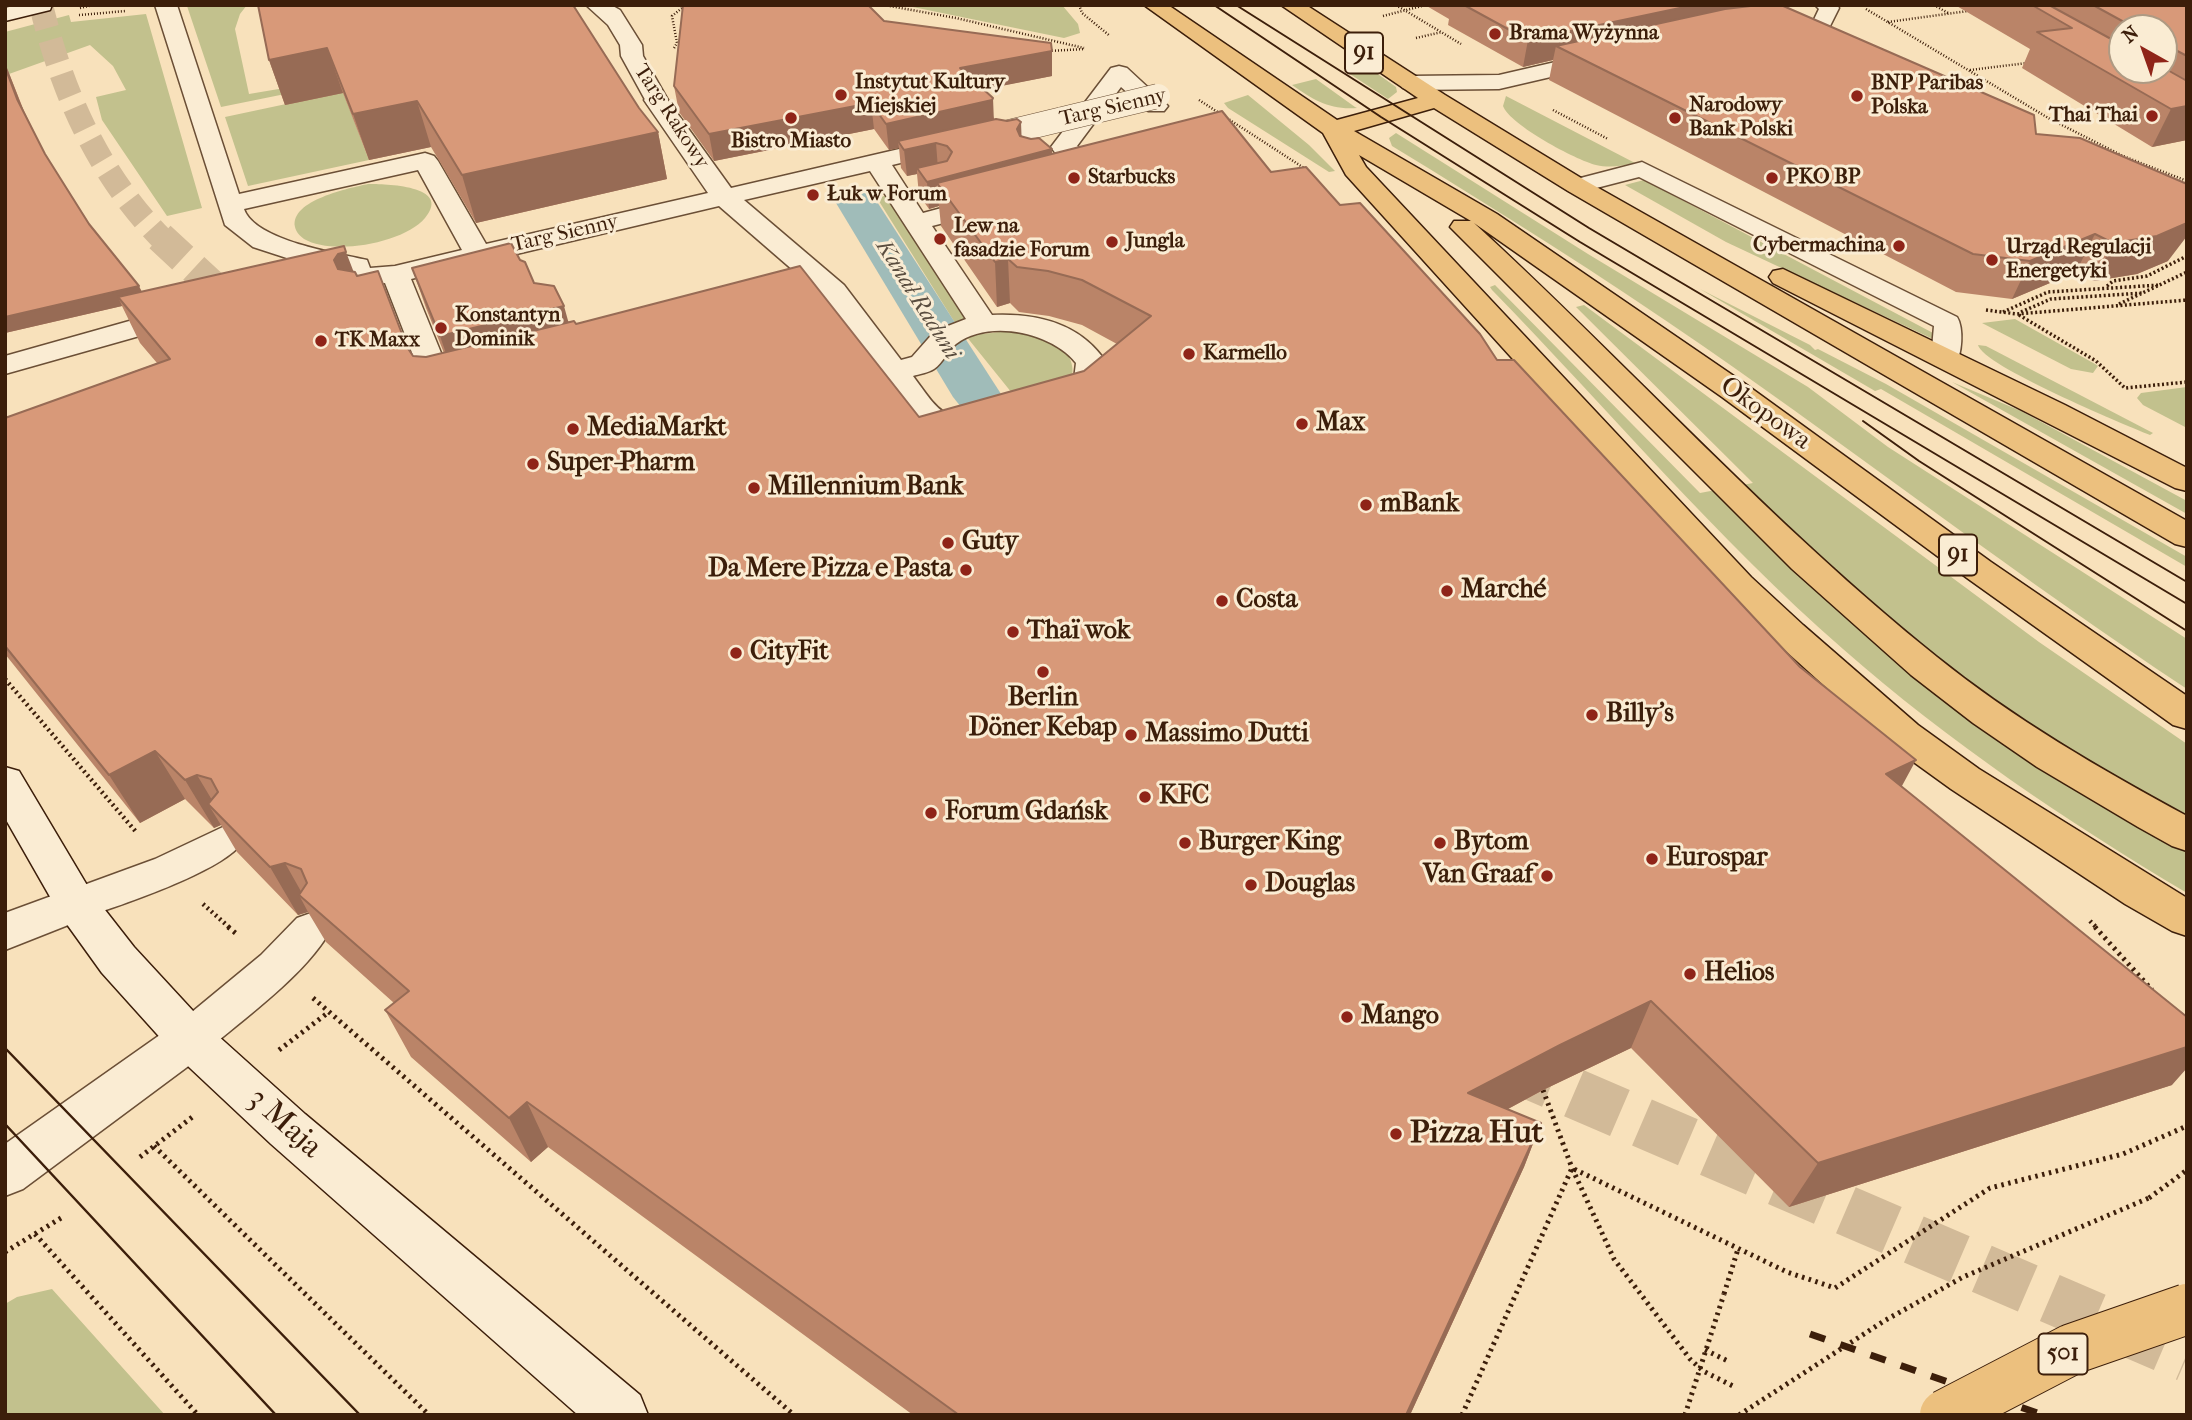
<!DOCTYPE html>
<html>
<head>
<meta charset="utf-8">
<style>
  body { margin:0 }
  #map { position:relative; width:2192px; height:1420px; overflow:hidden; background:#f8e1bb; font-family:"IM FELL French Canon",serif }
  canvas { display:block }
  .frame { position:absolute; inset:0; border:7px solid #3c1e0a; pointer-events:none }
  .north { position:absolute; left:2108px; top:14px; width:70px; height:70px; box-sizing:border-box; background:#faecd3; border:2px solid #ae9a83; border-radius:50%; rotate:320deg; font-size:19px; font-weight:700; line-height:28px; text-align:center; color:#3c1e0a }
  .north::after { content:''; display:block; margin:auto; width:24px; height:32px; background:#8f2418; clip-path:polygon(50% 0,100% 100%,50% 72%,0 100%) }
</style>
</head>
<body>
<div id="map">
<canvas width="2192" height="1420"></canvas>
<div class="frame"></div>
<div class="north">N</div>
</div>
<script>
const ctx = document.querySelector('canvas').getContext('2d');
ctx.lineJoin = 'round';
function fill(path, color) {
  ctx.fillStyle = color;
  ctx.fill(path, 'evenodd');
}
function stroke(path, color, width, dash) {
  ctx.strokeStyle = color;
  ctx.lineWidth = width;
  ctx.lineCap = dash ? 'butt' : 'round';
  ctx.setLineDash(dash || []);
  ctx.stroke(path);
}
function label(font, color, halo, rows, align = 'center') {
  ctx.font = font + ' "IM FELL French Canon",serif';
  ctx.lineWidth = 6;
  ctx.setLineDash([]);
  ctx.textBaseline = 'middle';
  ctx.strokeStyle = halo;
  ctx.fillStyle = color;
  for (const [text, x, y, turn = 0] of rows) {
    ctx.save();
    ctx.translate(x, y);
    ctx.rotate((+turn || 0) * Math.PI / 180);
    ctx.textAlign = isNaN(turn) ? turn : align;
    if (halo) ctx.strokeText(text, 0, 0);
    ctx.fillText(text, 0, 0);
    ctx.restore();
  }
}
const green = new Path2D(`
  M247,5L240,14L235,29L249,94L338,79L369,160L248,186L225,117L305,100L300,91L221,107L187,6Z
  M903,5H1062L1078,24L1080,33L1064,38Z
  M146,14L202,208L167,216L102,120L96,97L126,90L113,66L90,45L9,74L5,64V32L69,15L71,22Z
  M1368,67L1396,87L1397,92L1388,99L1347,72Z
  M1316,79L1355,107L1357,108C1329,110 1314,100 1292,85Z
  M1248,95L1309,145L1335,171L1329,172L1228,108L1224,103Z
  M1506,96L1635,163C1622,166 1609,168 1596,165C1576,160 1510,125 1503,106Z
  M1396,133L1588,254L1808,387L1888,447L2187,639V689C2022,580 1866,459 1703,346C1602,276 1497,210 1392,146L1389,138Z
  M1644,180L1933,333L1935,337L1933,339L1726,242L1625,185Z
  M368,184C384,184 453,185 425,218C404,243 333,256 304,239C300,236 296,232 295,227C290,200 350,188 368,184Z
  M888,195L970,322L957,326L877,198Z
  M1495,285L1700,493L1753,483L1576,307L1584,305L2039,642L2187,744V893C2066,821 1949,742 1843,649C1716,538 1609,410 1492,290L1490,287Z
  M1700,289L1810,345L1815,350L1818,349L1886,384L2187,557V567L1881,389L1875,391Z
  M2015,319L2095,364L2098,366L2093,373L2071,369L1982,323Z
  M1008,331C1037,334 1082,344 1071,382L1024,408L966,336Z
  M1978,345L1986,346L2153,433L2150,435C2123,424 1983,366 1978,345Z
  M1952,382L2021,411L2187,501V514Z
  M2187,387V428L2143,405L2137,398L2141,393Z
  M52,1289L165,1415H5V1304L17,1297Z`);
const canal = new Path2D(`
  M857,191L872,194L1003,397L995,407L978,412L961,407L953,397L836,203L842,194Z`);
const tertiaryTunnelFar2 = new Path2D(`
  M41,5C62,92 98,174 162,239`);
const tertiaryTunnelFar1 = new Path2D(`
  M160,237L242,313`);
const tertiaryTunnel = new Path2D(`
  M1506,1064L2187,1357`);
const pathFar3 = new Path2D(`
  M884,5L956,18L1084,48
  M1079,5L1082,13L1110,36
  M1396,5L1461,44
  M1934,5L1948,13
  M80,8L93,5
  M1738,8L1748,5
  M1866,9L2050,119L2123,156L2187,181
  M79,15L126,11
  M1383,16L1426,5
  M1888,22L1968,11
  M1416,38L1442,32
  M674,48L677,43L672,16L686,5
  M1049,51L1085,49
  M1970,70L2027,63
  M1199,100L1304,168
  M1553,110L1608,139`);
const pathFar2 = new Path2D(`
  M2107,286L2113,281L2147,276L2187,256
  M2119,304L2187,272
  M1986,310L2017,314L2187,300
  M2003,312L2048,292L2160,285
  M2021,312L2051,299L2143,293
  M2019,315L2096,361L2125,388L2187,382`);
const pathFar1 = new Path2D(`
  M5,679L137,833
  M203,904L230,928
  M2090,921L2097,928`);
const path = new Path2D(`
  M228,927L238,935
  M2095,927L2152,990
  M313,998L794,1415
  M279,1050L329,1012
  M1543,1090L1572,1168L1614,1259L1690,1359L1703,1371L1735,1387
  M154,1146L429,1415
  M140,1157L195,1115
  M2149,1198L2187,1170
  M35,1234L198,1415
  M5,1252L61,1218
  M1724,1294L1738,1249
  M1705,1350L1730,1362
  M1462,1415L1572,1168L1787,1272L1835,1288L1990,1188L2123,1154L2187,1126`);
const service = new Path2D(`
  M1815,5H1837L1839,8L1826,34H1812L1809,30L1819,9Z
  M1642,162L1957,317C1964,328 1962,355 1955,365L1945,367L1935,365L1931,359L1934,326L1639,177L1577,193L1569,191L1565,186L1569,181Z
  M225,826L238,830L244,840C227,871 113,908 76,920L62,915L56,904L62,893L155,859Z
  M311,913L325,918L331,929C308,973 243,1019 205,1052L190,1057L175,1052L169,1039L175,1026L261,955L297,918Z`);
const pedestrian = new Path2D(`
  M155,5H177L239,194L425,153L434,156L438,161L486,244L708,193L644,100L648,95H664L731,188L951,137L960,139L963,144L960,149L892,165L923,213L990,195L999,197L1003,203L999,209L932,226L992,315C1037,313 1080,323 1106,362L1104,383C1092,400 1073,416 1052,411L1047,404L1074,379L1076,363C1051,332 989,319 956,344C947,351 943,363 934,369C928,373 919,374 913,376C941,414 938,414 984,425L989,432L984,439C961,445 936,436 916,423L824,297L719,206L411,279L452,380L465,382L469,389L465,396C452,399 443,402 430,399L385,283L327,288L317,286L313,280L317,274L339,271L299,262L253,247L225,225ZM418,170L462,250L395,266L370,268L367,260C337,253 255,241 244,209ZM870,171L966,319L935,331L912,357L901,360L844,285L744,200Z
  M1119,66L1127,68L1168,106L1164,111H1148L1121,87L1077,146L1104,170L1100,175C1081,180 1061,162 1051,147L1111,68Z
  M179,307L189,310L193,316L189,322L5,374V356Z`);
const minor = new Path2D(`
  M586,5H611L620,10L642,45L643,56L668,100L664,105H648L621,56L620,45L608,25Z
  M1603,51L1611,53L1614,58L1611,63L1499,89L1411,90L1403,88L1399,83L1403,78L1411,76L1499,75Z
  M76,887L91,892L98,904L91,916L5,950V913Z
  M190,1019L206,1025L213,1039L206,1053L23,1189L5,1196V1144L174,1025Z`);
const secondary = new Path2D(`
  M17,5H52L50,10L5,21V8Z
  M5,767L19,771L91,892L134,947L206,1025L305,1114L640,1395L648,1415H578L271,1144L174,1053L102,973L61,916L5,818Z`);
const primary = new Path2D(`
  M1144,5H1168L1337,120L1418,98L1281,5H1306L1445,95L1586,181L2187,521V547L2175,544L1568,191L1434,108L1354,131L1497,214L1744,383L1991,562L2187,696V729L2173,725L1967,578L1722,397L1474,223C1630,366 1772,525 1937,657C2014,719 2100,769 2187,816V851L2172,846L2138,827L2037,767L1973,723L1911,675L1792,569L1450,227L1454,221H1471L1359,155L1366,167L1751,577L1803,625L1918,725L1979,769L2187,898V936L2172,931L2125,904L1951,789L1890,745L1777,643L1725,593L1346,175L1323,133Z
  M1783,269L2065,405L2187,468V491L2175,488L1773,283L1769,277L1773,271Z`);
const tramFar1 = new Path2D(`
  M1214,5L1381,117L1580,242L2187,604
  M1236,5L1589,228L2187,582
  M1863,421L1919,461L2187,631`);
const tram = new Path2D(`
  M5,1048L360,1415
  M5,1124L276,1415`);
const rail = new Path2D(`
  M1810,1334L2043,1415`);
const pathBridge = new Path2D(`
  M1685,1415L1724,1294
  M1739,1415L1884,1321L1963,1277L2149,1198`);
const pedestrianBridge = new Path2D(`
  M1005,133L1158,96`);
const primaryBridge = new Path2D(`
  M1945,1415L2072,1349L2187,1309`);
const wall = new Path2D(`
  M258,5L639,108L658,132L667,179L476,223L431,147L369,160L343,93L285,105L269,60Z
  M1425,5H1737L1736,8L2036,134L2168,261L2137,274L2094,281L2076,272L2012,299L1956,292L1549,80L1553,60L1523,67L1448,25L1449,19Z
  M1955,5H2187V140L2152,147L2022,68L2030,49ZM2122,28H2164V70H2122Z
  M884,21L1052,76L984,89L994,119L1052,154L1271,172L1340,205L1497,360L1902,787L2172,1085L1789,1207L1631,1048L1543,1090L1508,1109L1541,1123L1524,1167L1410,1415H913L548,1147L531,1162L411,1057L385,1010L394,1003L326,942L308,912L298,915L237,852L221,825L214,828L185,799L140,823L5,654V418L157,363L140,343L122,306L5,333V63L24,111L45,154L89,224L142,292L354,271L413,356L426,357L444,353L426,308L412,268L520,260L534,283L569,322L919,417L1084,371L1117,344L1082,325L1049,316L1019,312L1010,303L997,307L941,226L939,206L929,209L919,195L917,174L907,176L901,168L899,148L889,150L874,129L714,161L679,112L674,86Z`);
const shadedWall = new Path2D(`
  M1694,5H1737L1732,21L1556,46L1553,60L1523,67L1528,40Z
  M327,48L343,93L285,105L269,60Z
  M1052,51V76L961,94L960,68Z
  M5,63L24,112L17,99L5,67Z
  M993,98L994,123L898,141L899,148L889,150L886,124Z
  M417,101L431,147L369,160L353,114Z
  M871,103L874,129L714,161L709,134Z
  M2187,106V140L2152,147L2171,109Z
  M1021,122L1022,148L1017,129Z
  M658,132L667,179L476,223L462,175Z
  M936,143L938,169L917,168V174L907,176L904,150Z
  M1052,149L1053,176L937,183L939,206L929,209L927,182Z
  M2187,223V236L2168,261L2137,274L2094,281L2113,243Z
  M2095,234L2076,272L2012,299L2030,261Z
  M346,252L363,296L351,305L334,260L338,254Z
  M1008,259L1010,303L997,307L995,262Z
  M139,286L146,300L118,297L122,306L5,333V317Z
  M564,306L575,346L454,377L440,336Z
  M155,751L185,799L140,823L109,775Z
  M1916,760L1890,808L1886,774Z
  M197,775L224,820L208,804L221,825L214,828L185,780Z
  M285,863L307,902L299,895L308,912L298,915L270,867Z
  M1651,1001L1631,1048L1543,1090L1454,1138L1468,1093L1560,1045Z
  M2187,1047V1068L2172,1085L1789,1207L1818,1163Z
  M527,1102L548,1147L531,1162L509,1118Z
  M1541,1123L1524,1167L1410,1415H1406Z`);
const building = new Path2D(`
  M258,5H573L639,108L658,132L462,175L417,101L353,114L327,48L269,60Z
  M683,5H868L884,21L1051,43L1052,51L960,68L993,98L992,100L886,124L871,103L709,134L674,86Z
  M1464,5H1694L1528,40Z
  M1759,5H1781L2034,115L2036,134L2080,138L2187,184V223L2157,236L2113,243L2095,234L2030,261L1973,254L1556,46L1725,9Z
  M2032,5H2049L2122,45V70H2164V68L2187,81V106L2171,109L2037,32L2072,28Z
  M2093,5H2187V56L2164,44V28H2135Z
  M5,67L17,99L45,154L89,224L139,286L5,317Z
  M1222,111L1271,172L1306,167L1340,205L1360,203L1480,334L1497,360H1514L1800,667L1916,760L1886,774L2187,1017V1047L1818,1163L1651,1001L1560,1045L1468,1093L1541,1123L1406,1415H959L527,1102L509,1118L385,1010L409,991L299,895L307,883L301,869L285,863L270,867L208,804L218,792L211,779L197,775L185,780L155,751L109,775L5,646V418L170,359L118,297L344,246L346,252L338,254L334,260L338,269L355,272L357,276L378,271L407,347L413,356L426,357L574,321L576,324L800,266L919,417L1084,371L1151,316L1082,280L1048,271L1017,267L1008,259L995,262L937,183Z
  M996,119L1007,121L1017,119L1021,122L1017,129L1020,136L1031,139L1039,138L1052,149L927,182L917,168L947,161L952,152L947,146L936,143L904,150L898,141Z
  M511,243L520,260L525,262L534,283L554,286L564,306L440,336L412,268Z`);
const markers = [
  [1495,34,7,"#8f2418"],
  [841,95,7,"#8f2418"],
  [1857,96,7,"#8f2418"],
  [2152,116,7,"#8f2418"],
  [791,118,7,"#8f2418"],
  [1675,118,7,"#8f2418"],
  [1074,178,7,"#8f2418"],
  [1772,178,7,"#8f2418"],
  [813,195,7,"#8f2418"],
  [940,239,7,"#8f2418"],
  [1112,242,7,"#8f2418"],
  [1899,246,7,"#8f2418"],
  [1992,260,7,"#8f2418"],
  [441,328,7,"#8f2418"],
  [321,341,7,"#8f2418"],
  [1189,354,7,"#8f2418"],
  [1302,424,7,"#8f2418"],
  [573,429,7,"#8f2418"],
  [533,464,7,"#8f2418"],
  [754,488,7,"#8f2418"],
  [1366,505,7,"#8f2418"],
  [948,543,7,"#8f2418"],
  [966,570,7,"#8f2418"],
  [1447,591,7,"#8f2418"],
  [1222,601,7,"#8f2418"],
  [1013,632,7,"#8f2418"],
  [736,653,7,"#8f2418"],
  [1043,672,7,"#8f2418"],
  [1592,715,7,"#8f2418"],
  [1131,735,7,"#8f2418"],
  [1145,797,7,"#8f2418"],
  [931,813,7,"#8f2418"],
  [1185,843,7,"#8f2418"],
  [1440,843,7,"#8f2418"],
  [1652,859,7,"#8f2418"],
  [1547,876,7,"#8f2418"],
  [1251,885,7,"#8f2418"],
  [1690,974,7,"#8f2418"],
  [1347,1017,7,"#8f2418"],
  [1396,1134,7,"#8f2418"]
];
const farPoinames = [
  ["Brama Wyżynna",1509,34],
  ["Instytut Kultury",855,83],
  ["Miejskiej",855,107],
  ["BNP Paribas",1871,84],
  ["Polska",1871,108],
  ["Narodowy",1689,106],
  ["Bank Polski",1689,130],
  ["Thai Thai",2138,116,"right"],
  ["Bistro Miasto",791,142,"center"],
  ["Starbucks",1088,178],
  ["PKO BP",1786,178],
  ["Łuk w Forum",827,195],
  ["Lew na",954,227],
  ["fasadzie Forum",954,251],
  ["Jungla",1126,242],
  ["Cybermachina",1885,246,"right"],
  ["Urząd Regulacji",2006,248],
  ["Energetyki",2006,272],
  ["Konstantyn",455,316],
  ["Dominik",455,340],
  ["TK Maxx",335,341],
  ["Karmello",1203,354]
];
const farStreetnames = [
  ["Targ Sienny",1113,108,-13],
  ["Targ Rakowy",671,117,57],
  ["Targ Sienny",565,234,-13]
];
const farWaternames = [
  ["Kanał Raduni",917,300,58]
];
const shields = [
  [1364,53,38],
  [1958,555,38],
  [2063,1354,49]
];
const shieldNames = [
  ["91",1364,53],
  ["91",1958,555],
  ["501",2063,1354]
];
const streetNames = [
  ["Okopowa",1765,414,36]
];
const poiNames = [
  ["Max",1316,424],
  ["MediaMarkt",587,429],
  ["Super-Pharm",547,464],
  ["Millennium Bank",768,488],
  ["mBank",1380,505],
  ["Guty",962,543],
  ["Da Mere Pizza e Pasta",952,570,"right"],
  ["Marché",1461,591],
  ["Costa",1236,601],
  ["Thaï wok",1027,632],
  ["CityFit",750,653],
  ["Berlin",1043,699,"center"],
  ["Döner Kebap",1043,729,"center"],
  ["Billy's",1606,715],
  ["Massimo Dutti",1145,735],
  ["KFC",1159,797],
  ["Forum Gdańsk",945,813],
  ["Burger King",1199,843],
  ["Bytom",1454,843],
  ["Eurospar",1666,859],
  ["Van Graaf",1533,876,"right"],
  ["Douglas",1265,885],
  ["Helios",1704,974],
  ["Mango",1361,1017]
];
const nearStreetnames = [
  ["3 Maja",284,1124,42]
];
const nearPoinames = [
  ["Pizza Hut",1410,1134]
];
fill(green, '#c2c18d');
fill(canal, '#a0bcb9');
stroke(tertiaryTunnelFar2, '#d2ba98', 24, [24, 12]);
stroke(tertiaryTunnelFar1, '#d2ba98', 31, [31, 15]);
stroke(tertiaryTunnel, '#d2ba98', 50, [50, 24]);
stroke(service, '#6b4f36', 3);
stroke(pedestrian, '#6b4f36', 3);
stroke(minor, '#6b4f36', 3);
stroke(secondary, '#3c1e0a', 3);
stroke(primary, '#3c1e0a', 3);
stroke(pathFar3, '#3c1e0a', 2.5, [1, 2]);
stroke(pathFar2, '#3c1e0a', 3.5, [2, 2.5]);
stroke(pathFar1, '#3c1e0a', 4.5, [2, 3.5]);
stroke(path, '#3c1e0a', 5, [2.5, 4.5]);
fill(service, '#faecd3');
fill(pedestrian, '#faecd3');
fill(minor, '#faecd3');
fill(secondary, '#faecd3');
fill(primary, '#ecc07e');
stroke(tramFar1, '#3c1e0a', 2);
stroke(tram, '#3c1e0a', 2.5);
stroke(rail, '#3c1e0a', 7, [16, 16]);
stroke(pedestrianBridge, '#6b4f36', 25, []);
stroke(primaryBridge, '#3c1e0a', 52, []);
stroke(pathBridge, '#3c1e0a', 5, [2.5, 4.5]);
stroke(pedestrianBridge, '#faecd3', 24);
stroke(primaryBridge, '#ecc07e', 50);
fill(wall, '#ba8468');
fill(shadedWall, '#976b55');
fill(building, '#d89979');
stroke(building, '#976b55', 2);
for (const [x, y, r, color] of markers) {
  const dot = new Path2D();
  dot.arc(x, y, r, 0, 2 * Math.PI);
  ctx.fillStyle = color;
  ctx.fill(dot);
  stroke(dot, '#faecd3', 2.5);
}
label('bold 21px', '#3c1e0a', '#faecd3', farPoinames, 'left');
label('21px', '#3c1e0a', '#faecd3', farStreetnames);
label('italic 23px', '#5a4d3f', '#faecd3', farWaternames);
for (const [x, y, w] of shields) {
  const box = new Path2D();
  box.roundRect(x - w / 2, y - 20.5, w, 41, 5);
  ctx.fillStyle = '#faecd3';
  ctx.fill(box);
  stroke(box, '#3c1e0a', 2);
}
label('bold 24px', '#3c1e0a', null, shieldNames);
label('26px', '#3c1e0a', '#faecd3', streetNames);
label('bold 26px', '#3c1e0a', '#faecd3', poiNames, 'left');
label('32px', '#3c1e0a', '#faecd3', nearStreetnames);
label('bold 32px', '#3c1e0a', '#faecd3', nearPoinames, 'left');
</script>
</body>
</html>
